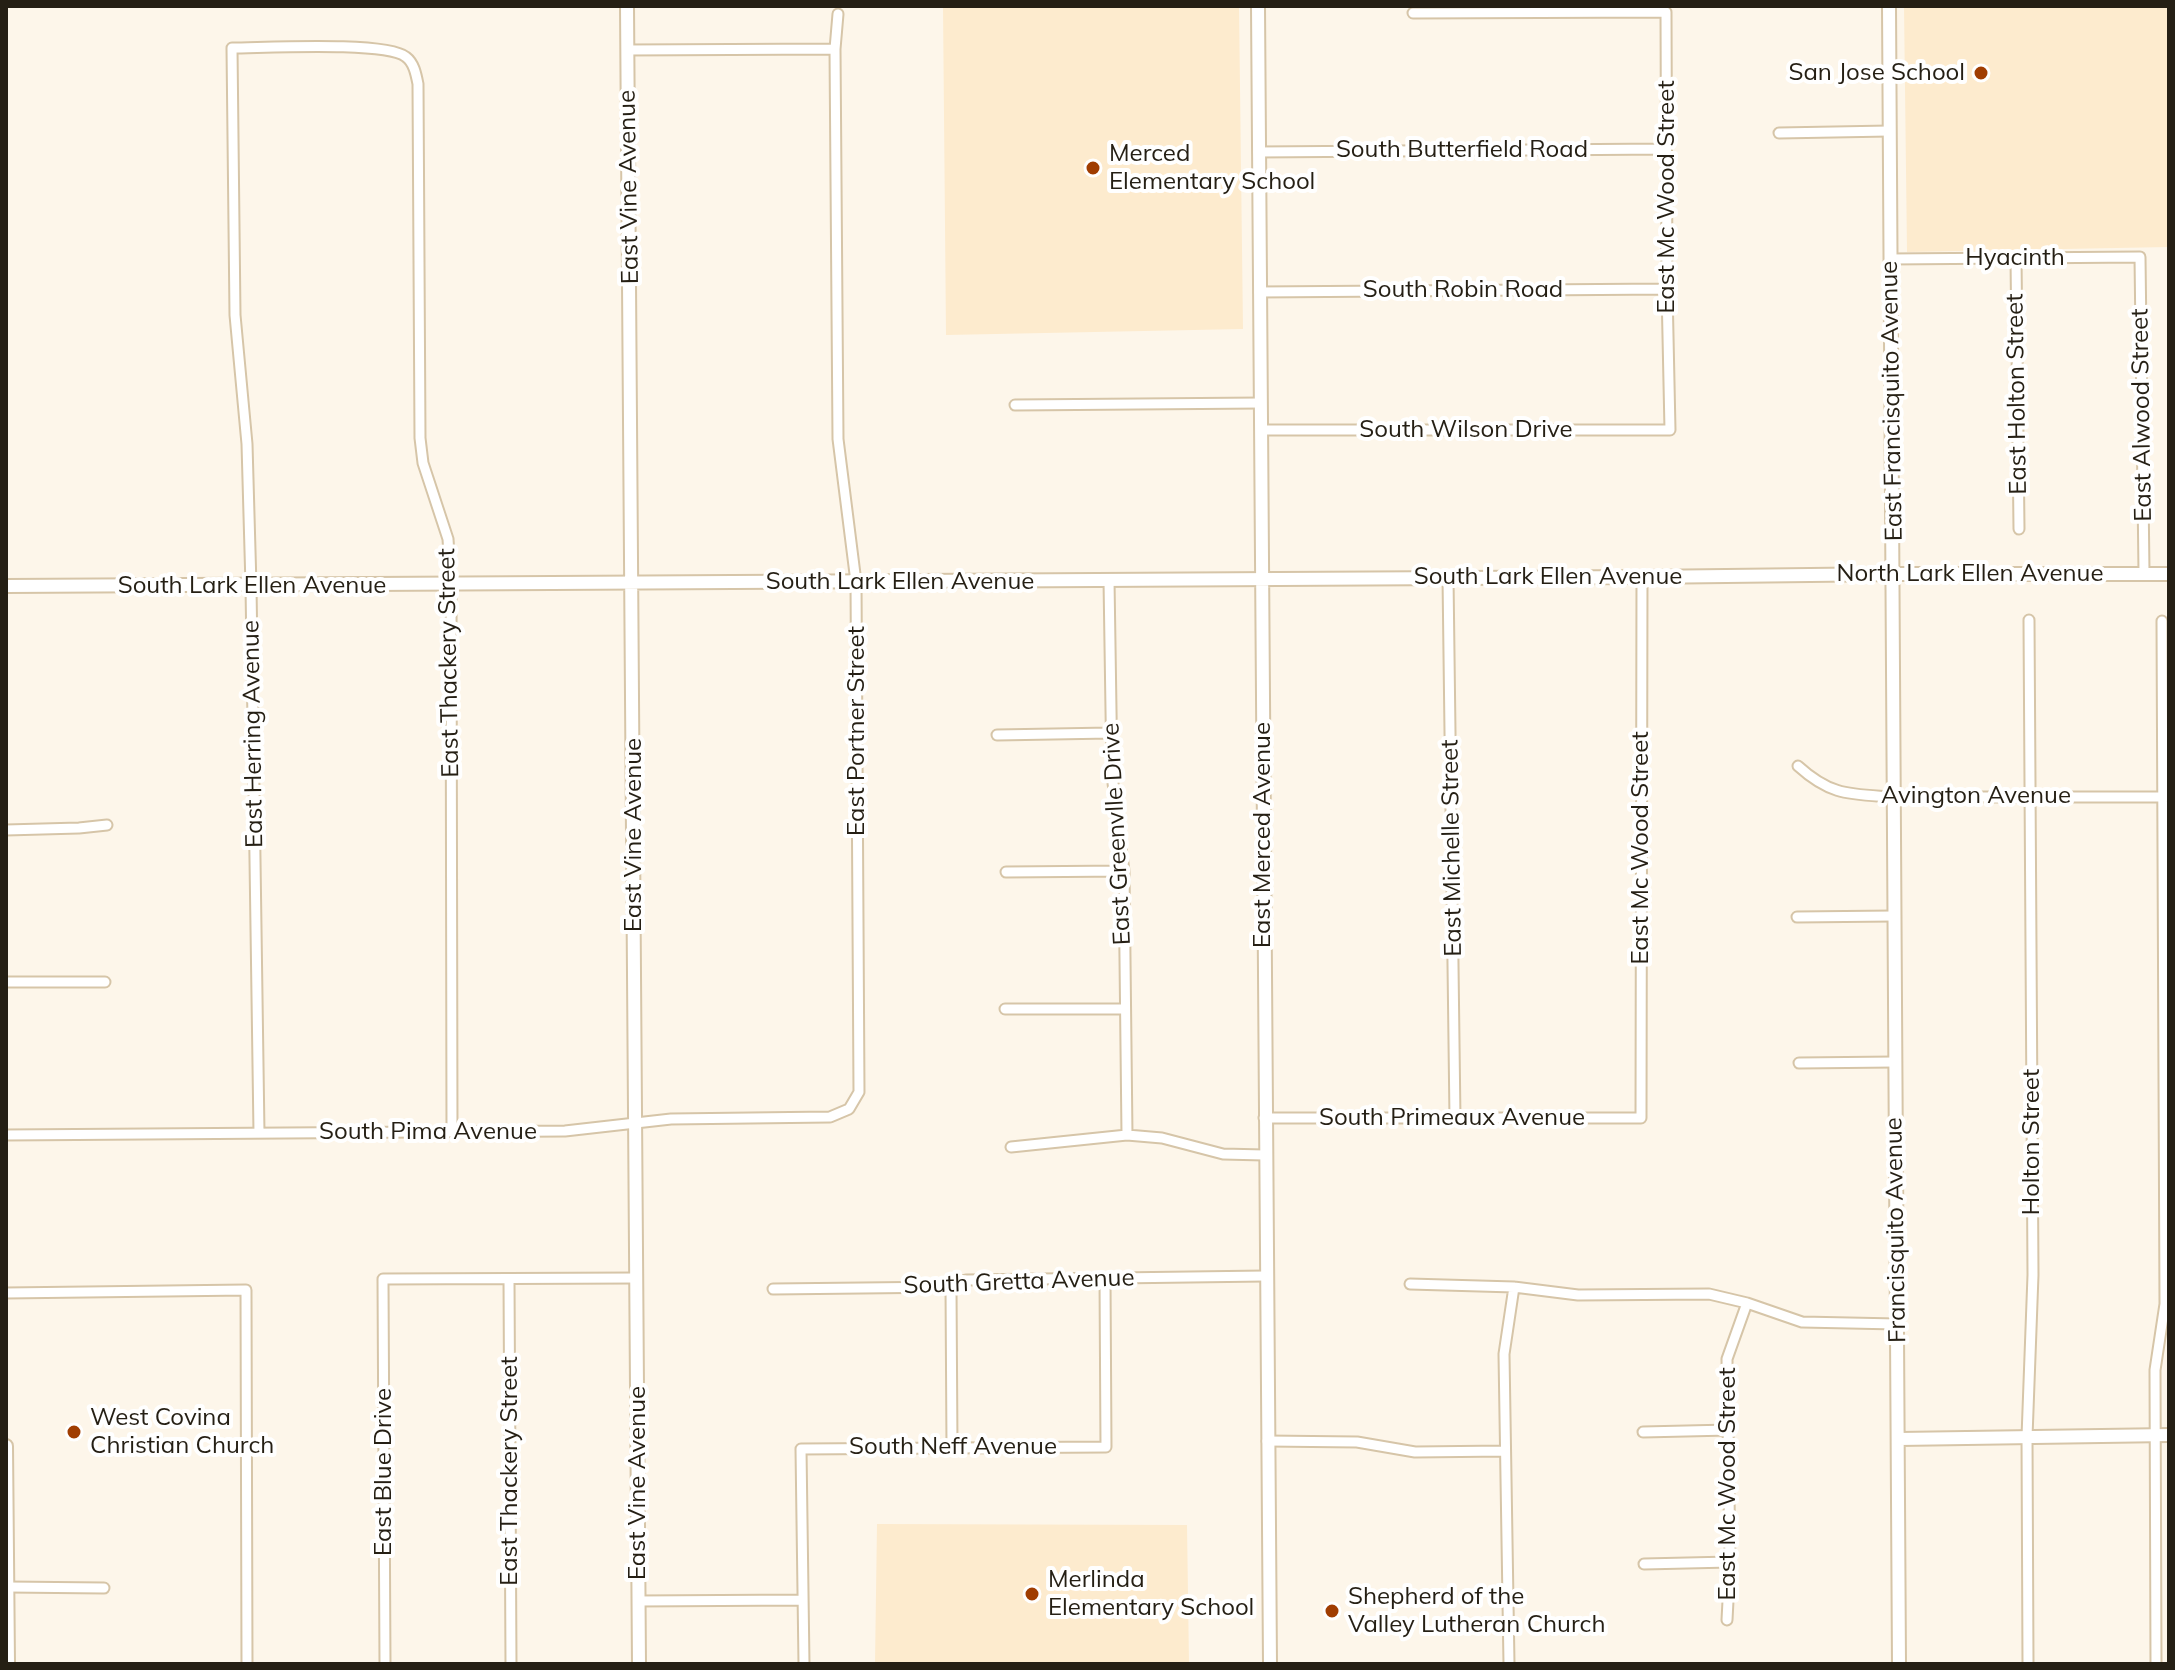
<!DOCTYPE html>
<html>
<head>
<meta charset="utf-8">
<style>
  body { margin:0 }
  #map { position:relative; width:2175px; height:1670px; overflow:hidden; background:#fdf6ea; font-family:Mulish,sans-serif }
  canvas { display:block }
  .frame { position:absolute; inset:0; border:8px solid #251f14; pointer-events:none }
</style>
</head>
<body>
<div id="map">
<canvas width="2175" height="1670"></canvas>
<div class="frame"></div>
</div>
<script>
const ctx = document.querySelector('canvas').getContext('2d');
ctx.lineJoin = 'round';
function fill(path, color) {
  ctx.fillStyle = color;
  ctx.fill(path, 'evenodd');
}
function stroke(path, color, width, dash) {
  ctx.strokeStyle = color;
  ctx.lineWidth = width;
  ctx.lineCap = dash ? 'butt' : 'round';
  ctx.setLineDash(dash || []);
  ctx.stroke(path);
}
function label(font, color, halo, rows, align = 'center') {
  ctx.font = font + ' Mulish,sans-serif';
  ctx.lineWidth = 8;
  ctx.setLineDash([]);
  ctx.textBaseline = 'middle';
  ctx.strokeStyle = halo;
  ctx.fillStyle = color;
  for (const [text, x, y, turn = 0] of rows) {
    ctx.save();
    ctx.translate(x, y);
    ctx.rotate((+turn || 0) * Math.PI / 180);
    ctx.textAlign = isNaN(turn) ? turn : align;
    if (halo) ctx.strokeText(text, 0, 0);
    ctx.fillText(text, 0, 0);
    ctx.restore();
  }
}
const built = new Path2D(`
  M943,6H1239L1243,329L946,335Z
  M1904,6H2169V247L1907,252Z
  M877,1524L1187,1525L1189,1664L875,1663Z`);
const street = new Path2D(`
  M627,50L835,49
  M1779,133L1889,131
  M1258,152L1666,149
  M2016,258L2019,529
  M1890,259L2140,257L2144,572
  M1259,292L1667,289
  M1015,405L1261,403
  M1261,430H1670L1667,289L1666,12L1413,13
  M1448,577L1455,1119
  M1109,580L1112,775L1124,871L1127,1135
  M997,735L1110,733
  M1798,766C1831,796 1850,794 1892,797H2166
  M6,830L79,828L107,825
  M1006,872L1124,871
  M1797,917L1893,916
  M6,982H105
  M1005,1009H1124
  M1799,1063L1894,1062
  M1264,1118H1641L1642,577
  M259,1133L251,586L247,444L235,315L232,48C263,48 386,41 406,57C414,63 416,74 418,84L420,438L423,463L448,539L451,585L452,1132
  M6,1135L565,1131L671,1119L830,1117L849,1109L859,1092L856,582L838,439L835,49L838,14
  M1011,1147L1127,1135L1162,1138L1223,1154L1264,1155
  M509,1279L511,1664
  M1410,1284L1514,1287L1578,1295L1709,1294L1747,1303L1802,1322L1897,1324
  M951,1287L952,1447
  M773,1289L951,1287L966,1280L1265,1276
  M6,1293L246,1290L247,1664
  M1643,1432L1729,1430
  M1267,1441L1357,1442L1415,1452L1505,1451
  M1644,1564L1730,1562
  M8,1587L104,1588
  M638,1601L803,1600
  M1727,1620L1730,1562L1727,1359L1747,1303
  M385,1664L383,1279L636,1278
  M804,1664L801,1449L1106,1447L1105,1278
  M1509,1664L1504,1354L1514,1287
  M2028,1664L2027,1437L2033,1275L2029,620
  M2156,1664L2155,1370L2165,1304L2162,621`);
const secondary = new Path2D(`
  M627,6L639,1664
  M1258,6L1270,1664
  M1889,6L1899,1664
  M6,586L1642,577L1894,574H2169
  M1899,1439L2169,1435
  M6,1446L8,1664`);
const markers = [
  [1981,73,8,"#a03d01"],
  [1093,168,8,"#a03d01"],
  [74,1432,8,"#a03d01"],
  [1032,1594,8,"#a03d01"],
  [1332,1611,8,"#a03d01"]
];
const poiNames = [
  ["San Jose School",1965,73,"right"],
  ["Merced",1109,154],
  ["Elementary School",1109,182],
  ["West Covina",90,1418],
  ["Christian Church",90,1446],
  ["Merlinda",1048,1580],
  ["Elementary School",1048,1608],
  ["Shepherd of the",1348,1597],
  ["Valley Lutheran Church",1348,1625]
];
const streetNames = [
  ["South Butterfield Road",1462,150],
  ["East Vine Avenue",629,187,-91],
  ["East Mc Wood Street",1667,197,-90],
  ["Hyacinth",2015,258],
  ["South Robin Road",1463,290],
  ["East Holton Street",2017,394,-91],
  ["East Francisquito Avenue",1892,401,-91],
  ["East Alwood Street",2142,415,-91],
  ["South Wilson Drive",1466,430],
  ["North Lark Ellen Avenue",1970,574],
  ["South Lark Ellen Avenue",1548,577],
  ["South Lark Ellen Avenue",900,582],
  ["South Lark Ellen Avenue",252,586],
  ["East Thackery Street",449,663,-91],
  ["East Portner Street",857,731,-90],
  ["East Herring Avenue",253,734,-91],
  ["Avington Avenue",1976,796],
  ["East Greenvlle Drive",1117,834,-93],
  ["East Vine Avenue",634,835,-90],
  ["East Merced Avenue",1263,835,-90],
  ["East Michelle Street",1452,848,-91],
  ["East Mc Wood Street",1641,848,-90],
  ["South Primeaux Avenue",1452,1118],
  ["South Pima Avenue",428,1132],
  ["Holton Street",2032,1142,-90],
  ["Francisquito Avenue",1896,1230,-91],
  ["South Gretta Avenue",1019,1282,-2],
  ["South Neff Avenue",953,1447],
  ["East Thackery Street",510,1471,-90],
  ["East Blue Drive",384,1472,-90],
  ["East Vine Avenue",638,1483,-90],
  ["East Mc Wood Street",1728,1484,-90]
];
fill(built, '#fdebce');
stroke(street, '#d6c5a8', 13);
stroke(secondary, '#d6c5a8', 16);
stroke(street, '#fff', 9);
stroke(secondary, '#fff', 12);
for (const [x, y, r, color] of markers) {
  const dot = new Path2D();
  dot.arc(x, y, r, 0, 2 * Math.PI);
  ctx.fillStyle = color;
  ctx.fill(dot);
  stroke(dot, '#fff', 3);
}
label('24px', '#251f14', '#fff', poiNames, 'left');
label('24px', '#251f14', '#fff', streetNames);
</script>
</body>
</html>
